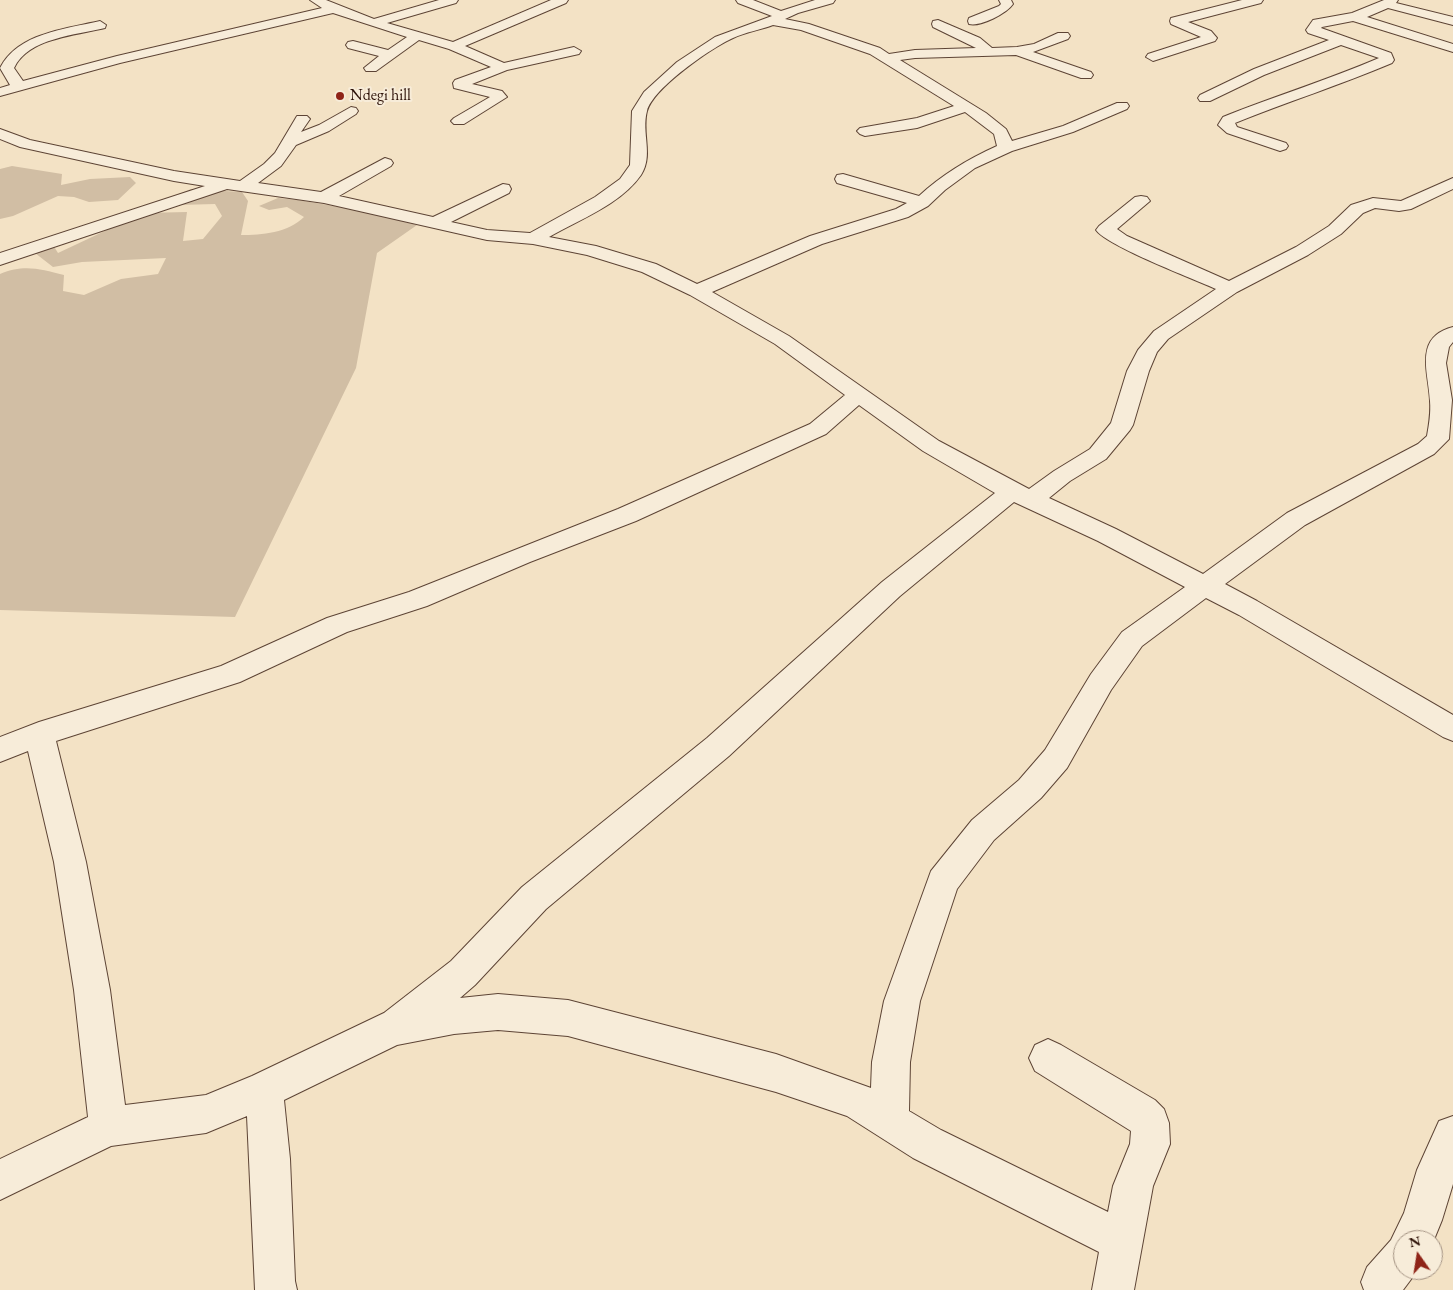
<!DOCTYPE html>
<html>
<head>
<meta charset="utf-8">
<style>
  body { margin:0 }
  #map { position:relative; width:1453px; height:1290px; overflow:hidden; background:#f3e2c5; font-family:"EB Garamond",serif }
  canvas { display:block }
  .north { position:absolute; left:1393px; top:1230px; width:50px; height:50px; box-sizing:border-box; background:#f7ecd9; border:1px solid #a59484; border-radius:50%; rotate:347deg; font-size:14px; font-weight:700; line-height:20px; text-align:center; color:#2b0f05 }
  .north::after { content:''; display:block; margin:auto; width:18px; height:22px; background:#8f2418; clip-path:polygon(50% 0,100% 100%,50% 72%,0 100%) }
</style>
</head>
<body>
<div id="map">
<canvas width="1453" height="1290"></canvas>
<div class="north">N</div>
</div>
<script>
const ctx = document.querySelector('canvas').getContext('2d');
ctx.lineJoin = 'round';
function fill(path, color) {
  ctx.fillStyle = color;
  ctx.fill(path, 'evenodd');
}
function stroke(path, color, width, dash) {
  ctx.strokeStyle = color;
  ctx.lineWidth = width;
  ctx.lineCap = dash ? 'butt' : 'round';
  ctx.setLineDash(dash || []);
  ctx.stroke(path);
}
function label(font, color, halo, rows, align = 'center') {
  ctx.font = font + ' "EB Garamond",serif';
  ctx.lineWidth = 4;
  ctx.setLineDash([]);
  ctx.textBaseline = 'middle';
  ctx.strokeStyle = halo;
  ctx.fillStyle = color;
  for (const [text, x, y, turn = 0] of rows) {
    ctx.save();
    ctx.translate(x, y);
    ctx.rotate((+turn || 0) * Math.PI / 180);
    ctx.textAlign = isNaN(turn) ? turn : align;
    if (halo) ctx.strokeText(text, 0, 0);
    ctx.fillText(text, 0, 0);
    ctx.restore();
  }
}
const green = new Path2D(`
  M12,166L62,174L61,185L90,179L130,177L136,183L118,200L89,202L74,197L58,196L13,216L0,219V169Z
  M191,189L242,192L248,201L241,235C262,235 288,233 304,217L287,207L269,210L259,206L278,198L298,200L358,210L417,225L377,253L356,368L235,617L0,610V274C24,264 40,269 64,275L63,291L84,295L121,279L158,274L166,258L82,262L53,267L35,253L53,245L58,253L143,213L187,212L183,241L203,239L222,216L215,204L178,205L169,198Z`);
const street = new Path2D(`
  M310,0H326L374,19L439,0H458L456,3L387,23L453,42L551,0H568L566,3L465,46L504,63L574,47L581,51L579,54L507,70L472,84L502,91L507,97L464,124H454L451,121L454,118L490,97L454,88L453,83L455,80L491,67L449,49L419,40L376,71H366L364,68L379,56L348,48L346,45L348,42L353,41L388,50L407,37L333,13L120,63L0,96V88L10,85L0,68C18,33 65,29 100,21L106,25L105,28C76,35 28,38 14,68L23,81L117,56L322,8Z
  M736,0H753L781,11L815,0H835L833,3L798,13L785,19L809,24L880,48L889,54L915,50L976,48L933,27L932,24L933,21L938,20L980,38L992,48L1017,47L1034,44L1058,33H1068L1070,36L1068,39L1033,52L1091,72L1093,75L1091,78H1081L1016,55L915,58L900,60L986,113L1006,129L1012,141L1063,126L1117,103H1127L1129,106L1127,109L1073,132L1012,151L975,168L945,190L928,206L908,217L822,244L712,292L789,336L939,441L1029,489L1054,471L1090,449L1111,423L1127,371L1138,350L1154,331L1216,289C1194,279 1107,246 1096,230L1099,226L1135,197L1141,196L1147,197L1150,201L1117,229L1127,236L1229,281L1296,247L1329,226L1351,205L1373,198L1401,201L1453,178V189L1411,209L1399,211L1375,208L1363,213L1341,234L1308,255L1237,292L1168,339L1157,352L1149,371L1133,425L1130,430L1106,459L1070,481L1049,498L1116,529L1203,574L1287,513L1418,444L1427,436C1429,425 1431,413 1430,401C1429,373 1413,337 1453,327V342L1449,347L1446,363L1452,400L1449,439L1434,454L1305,525L1225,584L1257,601L1453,715V741L1443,737L1239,615L1206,598L1142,646L1111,690L1067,768L1041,798L994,840L957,889L920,1001L910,1062L909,1111L941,1130L1108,1212L1113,1186L1130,1144L1131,1131L1035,1071L1029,1058L1035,1045L1048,1039L1061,1045L1155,1100L1164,1109L1169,1123L1170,1144L1153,1186L1134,1290H1092L1099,1252L913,1158L847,1116L776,1092L568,1036L498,1030L454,1034L397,1045L284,1100L290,1159L295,1281L297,1290H255L247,1116L206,1133L111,1146L0,1200V1159L88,1117L74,990L54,862L28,751L0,762V737L39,722L221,666L327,618L409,592L618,509L810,424L845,395L775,344L690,295L642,272L587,255L533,244L487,240L324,203L227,189L0,265V253L205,186L174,181L20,147L0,139V129L30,140L174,171L240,181L264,164L275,153L297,116H307L310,119L301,132L319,125L351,107L356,108L358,111L356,114L329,131L296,145L281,166L258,183L321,192L385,158L391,160L393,163L391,166L339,196L433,217L503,184L509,185L511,189L509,193L451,222L487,230L530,233L595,197L620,179L630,165L632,111L644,92L677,62L715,37L772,16L738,3ZM773,25L801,30L870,54L954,106L917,118L860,128L857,131L860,134L865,136L917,128L965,112L994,134L997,146C968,159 943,174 919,196L843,174L837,175L835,179L837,183L907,203L896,209L810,236L697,284L656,264L596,246L549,237C580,219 620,205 641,175C654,155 641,133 647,111C653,88 711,48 733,38C746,32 760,30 773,25ZM859,405L923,451L995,493L882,582L707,738L522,887L451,961L384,1013L252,1076L206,1095L125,1105L110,990L86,862L56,741L240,682L347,632L427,606L530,562L636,521L826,434ZM1014,502L1098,541L1185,587L1122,632L1091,674L1045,750L1019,780L972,820L931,871L884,1001L872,1062L871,1088L776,1054L568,1000L498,994L460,998L475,985L546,909L729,756L900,596Z
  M999,0H1011L1013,4C1007,13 981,27 969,24L968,21L969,18L999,6L1001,4Z
  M1242,0H1263L1261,3L1188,22L1211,31L1217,38L1215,41L1153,61L1146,57L1148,54L1201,37L1171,24L1170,21L1171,18Z
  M1384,0H1398L1396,3L1453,17V25L1388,8L1367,17L1453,44V52L1353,21L1322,27L1321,28L1391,53L1394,60L1392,63C1340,85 1287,102 1235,123L1237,127L1286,143L1288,146L1286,149L1280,151L1227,133L1218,125L1223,117C1275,96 1328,80 1379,58L1341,45L1264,75L1210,101H1200L1198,98L1200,95L1254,69L1329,40L1308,33L1306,30L1313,20L1352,13Z
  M1453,1116V1184L1442,1220L1433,1242V1240H1403V1270H1418L1403,1290H1364L1361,1282L1367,1267L1391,1240L1404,1213L1417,1170L1439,1121Z`);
const markers = [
  [340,96,5,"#8f2418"]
];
const farPoinames = [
  ["Ndegi hill",350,96]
];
fill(green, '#d1bea4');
stroke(street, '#5d4435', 2);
fill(street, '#f7ecd9');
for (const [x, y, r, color] of markers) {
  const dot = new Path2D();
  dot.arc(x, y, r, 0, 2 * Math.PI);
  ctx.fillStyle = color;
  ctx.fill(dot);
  stroke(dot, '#f7ecd9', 2);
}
label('16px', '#2b0f05', '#f7ecd9', farPoinames, 'left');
</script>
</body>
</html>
